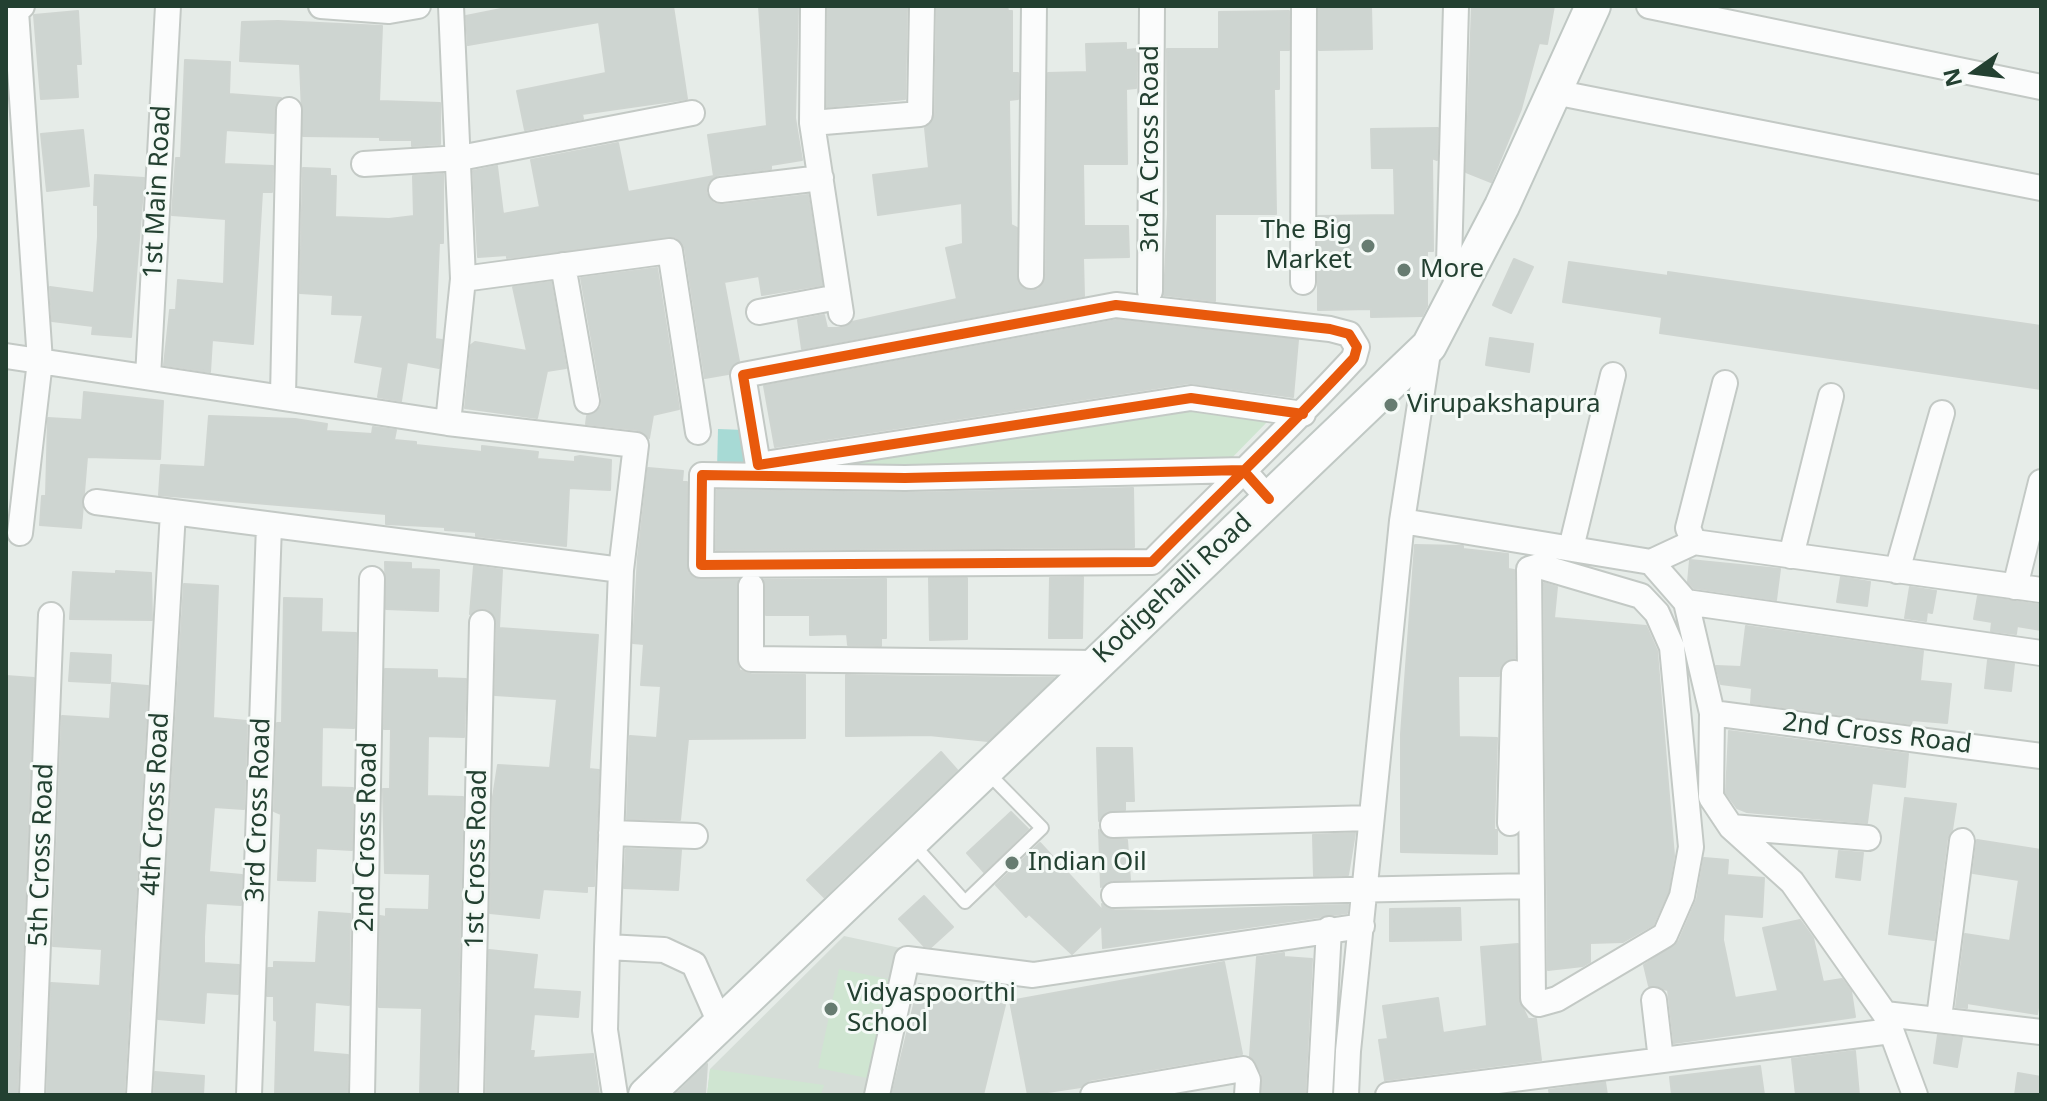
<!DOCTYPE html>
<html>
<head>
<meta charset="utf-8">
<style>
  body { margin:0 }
  #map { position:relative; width:2047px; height:1101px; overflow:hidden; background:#e6ece8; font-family:"Noto Sans",sans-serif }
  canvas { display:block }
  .frame { position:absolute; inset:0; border:8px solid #234031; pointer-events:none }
  .north { position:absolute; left:1935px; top:32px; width:80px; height:80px; -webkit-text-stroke:6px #f5faf7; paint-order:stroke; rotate:256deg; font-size:22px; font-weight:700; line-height:32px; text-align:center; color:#234031 }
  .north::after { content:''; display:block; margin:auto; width:28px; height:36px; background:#234031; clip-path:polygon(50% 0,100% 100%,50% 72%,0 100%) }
</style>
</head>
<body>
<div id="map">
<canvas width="2047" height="1101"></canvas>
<div class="frame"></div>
<div class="north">N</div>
</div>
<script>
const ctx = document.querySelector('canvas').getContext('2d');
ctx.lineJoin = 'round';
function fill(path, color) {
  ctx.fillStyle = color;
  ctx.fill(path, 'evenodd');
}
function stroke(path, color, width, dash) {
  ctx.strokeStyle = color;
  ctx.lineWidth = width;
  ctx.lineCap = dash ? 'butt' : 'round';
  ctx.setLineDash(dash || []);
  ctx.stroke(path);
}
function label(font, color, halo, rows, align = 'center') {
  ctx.font = font + ' "Noto Sans",sans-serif';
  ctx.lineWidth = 6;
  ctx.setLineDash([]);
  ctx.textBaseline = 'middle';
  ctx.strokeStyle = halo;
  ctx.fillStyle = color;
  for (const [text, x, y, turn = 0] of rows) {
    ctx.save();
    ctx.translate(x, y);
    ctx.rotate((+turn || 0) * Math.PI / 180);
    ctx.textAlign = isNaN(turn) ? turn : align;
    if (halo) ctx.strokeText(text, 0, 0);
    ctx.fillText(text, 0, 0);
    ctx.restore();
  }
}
const built = new Path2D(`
  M844,936L905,949L873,1095H707L710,1069Z`);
const green = new Path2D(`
  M1191,404L1269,420L1224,466L756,469Z
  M839,969L893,980L872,1079L818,1068Z
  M710,1069L824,1085L821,1095H707Z`);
const water = new Path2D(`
  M718,429L745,430L744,471L717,470Z`);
const building = new Path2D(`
  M516,6H673L687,99L582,114L583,119L525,130L517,91L606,73L599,22L468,45L466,16Z
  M759,6H798L795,118L802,160L771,165V169L718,175L708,183L706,193L714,203L723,205L808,195L822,285L762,295L759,276L724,282L739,361L728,374L705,378L685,249L676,237L507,258V255L478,257L473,171L497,166L503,214L540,207L531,160L618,143L628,192L714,176L708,135L767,126Z
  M828,6H907L905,99L827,107Z
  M937,6H1007L1008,11H1012V73H1018V99L1009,100L1011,225L1017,228L1018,283L1030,291L1039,289L1046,276L1048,73L1087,72L1086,44L1126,43V50L1137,49L1136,88L1126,89L1127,164H1083L1084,226H1128L1129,257L1083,258L1084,296L802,349L798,320L824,315L827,328H842L852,322L957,299L946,248L963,244L962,203L878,215L873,175L929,168L925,128L935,114Z
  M1319,6H1371L1372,49L1319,50Z
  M1472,6H1554L1547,44L1539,43L1521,109L1491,182L1466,172Z
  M78,11L81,64H76L78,97L41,99L34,15Z
  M1289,11V50H1279V89H1274L1276,214H1215V301L1164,295L1168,214L1167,49H1219V12Z
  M278,21L382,26L379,101L440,103V144L412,146V140H380V137L303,136L300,64L240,61L242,22Z
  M185,60L230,62L229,94L281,98L274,109V133L226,130L224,164L273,166L272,192H262L253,344L212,340L210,372L164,365L170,310H176L178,280L224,284L226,219L172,215L176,158H181Z
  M1438,128L1437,160L1432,158L1433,251H1427V306L1422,316L1371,317V309L1318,310V216L1395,215L1394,168H1372L1371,129Z
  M83,130L89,186L47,191L41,134Z
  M303,168L330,169V176H336L335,217L389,219L414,216L413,176L443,174V243H439L435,339L442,340L439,368L407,362L401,401L378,397L383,367L355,362L363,315L332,314L333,295L300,293Z
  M95,175L144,178L131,337L92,334L93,326L52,321L50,287L94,293L98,237V205H94Z
  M1514,259L1533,267L1511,313L1493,305Z
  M1569,262L1668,276V272L2041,326V389L1660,333L1662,317L1563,302Z
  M657,268L679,409L653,415L649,438L638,430L586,424L587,416L601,407L602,398L581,278Z
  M551,282L566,368L547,371L537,418L465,408L471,345L475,342L527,351L513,287Z
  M1117,320L1298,340L1293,397L1189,383L775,447L764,386Z
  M1490,338L1533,344L1529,372L1486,365Z
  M84,392L163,401L160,459L87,457L81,528L40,525L42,496H46L48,418L82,420Z
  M209,416L295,419L327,424L326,431L372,434L373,427L396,430L394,440L416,442V445L482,452V446L538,452L537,459L575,462V457L580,456L611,460L610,490L569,488L566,546L476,536V532L445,530V527L386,524V514L159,495L161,465L205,467Z
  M648,468L683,471L682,482H687L688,573L700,580H738L739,670L751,674L805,675V738L688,739L680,820L627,819L630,736L657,738L661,686L641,685L644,644L633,643L638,557Z
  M1133,488L1134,547L716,550L717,490L905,493Z
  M1415,545L1463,546V549L1508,554V569L1514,570L1515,658L1502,665L1499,676H1458L1459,737L1497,738L1494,830H1497V854L1401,852V734Z
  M1690,560L1780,569L1776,600L1694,588L1688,582Z
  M385,562L411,563V569L439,570L438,611L386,609Z
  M474,566L502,570L499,628L598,635L589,769L599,770L594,886H587V892L543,889L539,918L490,913L493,797L498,765L550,768L557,699L495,695L497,623L489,610L482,608L470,614Z
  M116,571L151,573L152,620L70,619L73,572L116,574Z
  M1083,577L1082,638H1049L1050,578Z
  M1841,577L1870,582L1867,606L1837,602Z
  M929,578H967V639L930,640Z
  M886,579V638H881V646L848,645L847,634L810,635V615H766L764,580Z
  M1544,583L1557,587L1554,618L1646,626L1657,651L1674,856L1668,892L1653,925L1623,942L1590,943V962L1583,966L1548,970Z
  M184,584L218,586L213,718L247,721L244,809L214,807L209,872L242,875L241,905L206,903L204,937V963L239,965L238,994L206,992L204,1023L158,1019Z
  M1910,587L1936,591L1932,613L1927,612L1926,621L1905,618Z
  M1978,596L2041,605V630L2017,626L2016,634L1991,631L1992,622L1974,619Z
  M284,598L322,599L321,632L356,633L354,728L322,727L321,787L353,788L352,850L316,848L315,881L278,880L281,814L274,811L277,723H282Z
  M1746,626L1923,651L1920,681L1951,684L1947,723L1912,720L1911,724L1751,703L1752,688L1721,684L1716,666L1741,667Z
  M71,653L111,655L110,683L69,681Z
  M1988,660L2014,664L2011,691L1985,688Z
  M385,669L437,670V678L466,679L464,737L428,736L427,796L463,797L456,1095H420L422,1008L379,1007L380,916L386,917V909L429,910L430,874L385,873L383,789H390L391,729H384Z
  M846,675L881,676L1054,678L988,741L929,735L846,736Z
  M6,676L34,678L17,1095H6Z
  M112,683L148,686L124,1095H47L51,983L100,986L102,949L53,946L62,716L110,719Z
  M1729,731L1908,754L1905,787L1872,783L1867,823L1747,812L1737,808L1726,793Z
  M1097,748H1132L1134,801H1125V810L1106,812L1099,821Z
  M941,752L957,770L824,897L807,880Z
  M1905,798L1956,804L1952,830L1947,839L1934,940L1889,934Z
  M1011,812L1028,829L984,872L967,853Z
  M1099,830L1107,838L1127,840L1130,880H1113L1101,887Z
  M1355,833L1348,875L1314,876L1313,835Z
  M1977,840L2041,850V989L2037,1014L1967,1003V1008L1956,1007L1965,934L2010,941L2019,880L1973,873Z
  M1040,843L1103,911L1102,904L1114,910L1159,911L1348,905L1347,913L1103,948L1102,925L1072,954L1029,914L1026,917L996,885Z
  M626,849L681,850L678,890L624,888Z
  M1839,851L1863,853L1860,880L1836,877Z
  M1704,858L1728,860L1727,875L1764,878L1762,917L1724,914L1723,940L1735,998L1778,991L1763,928L1800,920L1813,938L1823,982L1842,979L1851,991L1855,1017L1674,1043L1668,990L1649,986L1644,965L1679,941L1697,899Z
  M924,896L953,927L931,947L924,946L899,919Z
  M1460,908L1461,940L1390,941V909Z
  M319,912L350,914L349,1005L315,1002L313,1052L348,1055L347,1095H275L277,1021L274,1020V996H267L268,968H274V962L316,963Z
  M1518,944V998L1528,1019H1536L1541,1060L1385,1080L1379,1040L1388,1039L1383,1006L1438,998L1443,1033L1487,1026L1481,947Z
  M489,950L537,955L533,989L580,992L578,1017L534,1014L530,1051H534L533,1058L593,1054L599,1095H486Z
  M1284,953V957L1312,959L1305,1095H1262V1074L1250,1056L1257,957Z
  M1224,962L1242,1054L1090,1080L1081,1087L1028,1095L1010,1001Z
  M919,984L1005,1005L983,1095H892Z
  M1938,1035L1962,1038L1957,1067L1934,1063Z
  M1855,1051L1859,1095H1796L1792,1059Z
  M707,1064L705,1095H675Z
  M1760,1066L1764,1095H1672L1670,1077Z
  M155,1072L204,1076L203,1095H154Z
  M2018,1073L2041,1077V1095H2015Z
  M1605,1082L1607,1095H1550L1549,1090Z`);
const lane = new Path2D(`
  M911,842L965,902L1042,828L988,773`);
const street = new Path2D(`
  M321,6L389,11L418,6
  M813,6L812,123L841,313
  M1456,6L1449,263L1460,287
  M1649,6L2041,87
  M1554,92L2041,188
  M812,123L920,114L922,6
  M364,164L460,158L692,113
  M721,190L821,178
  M563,265L587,401
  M1031,276L1034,6
  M463,279L670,251L698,432
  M1303,282L1304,6
  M1150,291L1152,6
  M759,312L838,297
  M6,356L448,423L636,445L621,570L607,947L664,950L694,964L720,1023
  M148,377L168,6
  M283,396L289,110
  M448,423L463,279L451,6
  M1269,499L1243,470L905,478L702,475L701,565L1152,562C1219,494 1289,429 1354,358L1357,347L1349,334L1330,329L1116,305L743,375L758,465L1191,398L1303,414
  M96,502L621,570
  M1402,521L1651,562L1686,602L1712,713L1711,797L1731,827L1792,882L1885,1014L1915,1095
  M20,533L40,361L16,11L22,6
  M1694,542L1688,528L1725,383
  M1571,548L1613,375
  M1791,556L1831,396
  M1651,562L1694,542L2041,590
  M1539,566L1641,596L1657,613L1672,647L1691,847L1682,896L1665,935L1557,999L1539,1004L1533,998L1529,569Z
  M1897,571L1942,413
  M751,586V659L1095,663
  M2015,587L2041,482
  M1686,602L2041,653
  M1712,713L2041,756
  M1510,823L1514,673
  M1113,825L1371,818
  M1731,827L1868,838
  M611,833L695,836
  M1114,895L1532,886
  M607,947L605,1030L615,1095
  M1654,1000L1661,1060
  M1885,1014L2041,1032
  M1939,1018L1962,841
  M32,1095L51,615
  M139,1095L173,512
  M249,1095L269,525
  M362,1095L372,579
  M471,1095L482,623
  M877,1095L907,959L1033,975L1362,926
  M1093,1095L1243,1069L1248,1080L1247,1095
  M1320,1095L1329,929
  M1346,1095L1348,1051L1402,521L1429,346
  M1388,1095L1891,1031`);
const secondary = new Path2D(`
  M646,1095L1429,346L1502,206L1593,6`);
const cycleway = new Path2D(`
  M1269,499L1243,470L905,478L702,475L701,565L1152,562C1219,494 1289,429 1354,358L1357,347L1349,334L1330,329L1116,305L743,375L758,465L1191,398L1303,414`);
const markers = [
  [1368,246,8,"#677c71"],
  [1404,270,8,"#677c71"],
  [1391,405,8,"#677c71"],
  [1012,863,8,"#677c71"],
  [831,1009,8,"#677c71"]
];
const streetNames = [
  ["3rd A Cross Road",1151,149,-90],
  ["1st Main Road",158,192,-87],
  ["Kodigehalli Road",1173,589,-43],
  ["2nd Cross Road",1877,734,7],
  ["4th Cross Road",156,804,-87],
  ["3rd Cross Road",259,810,-88],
  ["2nd Cross Road",367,837,-89],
  ["5th Cross Road",42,855,-88],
  ["1st Cross Road",477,859,-89]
];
const poiNames = [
  ["The Big",1352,231,"right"],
  ["Market",1352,261,"right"],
  ["More",1420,270],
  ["Virupakshapura",1407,405],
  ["Indian Oil",1028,863],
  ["Vidyaspoorthi",847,994],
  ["School",847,1024]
];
fill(built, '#d5ddd7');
fill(green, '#cfe5d1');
fill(water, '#a7dad5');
fill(building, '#ced5d1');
stroke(building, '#cfd5d1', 2);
stroke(lane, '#c3c9c5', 16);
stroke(street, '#c3c9c5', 28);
stroke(secondary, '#c0c8c4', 38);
stroke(lane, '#fbfcfc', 12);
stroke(street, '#fbfcfc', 24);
stroke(secondary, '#fbfcfc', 34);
stroke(cycleway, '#e8590c', 10);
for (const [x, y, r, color] of markers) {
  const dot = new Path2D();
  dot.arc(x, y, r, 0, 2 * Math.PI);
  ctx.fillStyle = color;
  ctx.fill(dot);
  stroke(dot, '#f5faf7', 3);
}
label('26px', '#234031', '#f5faf7', streetNames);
label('26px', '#234031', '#f5faf7', poiNames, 'left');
</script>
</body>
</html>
